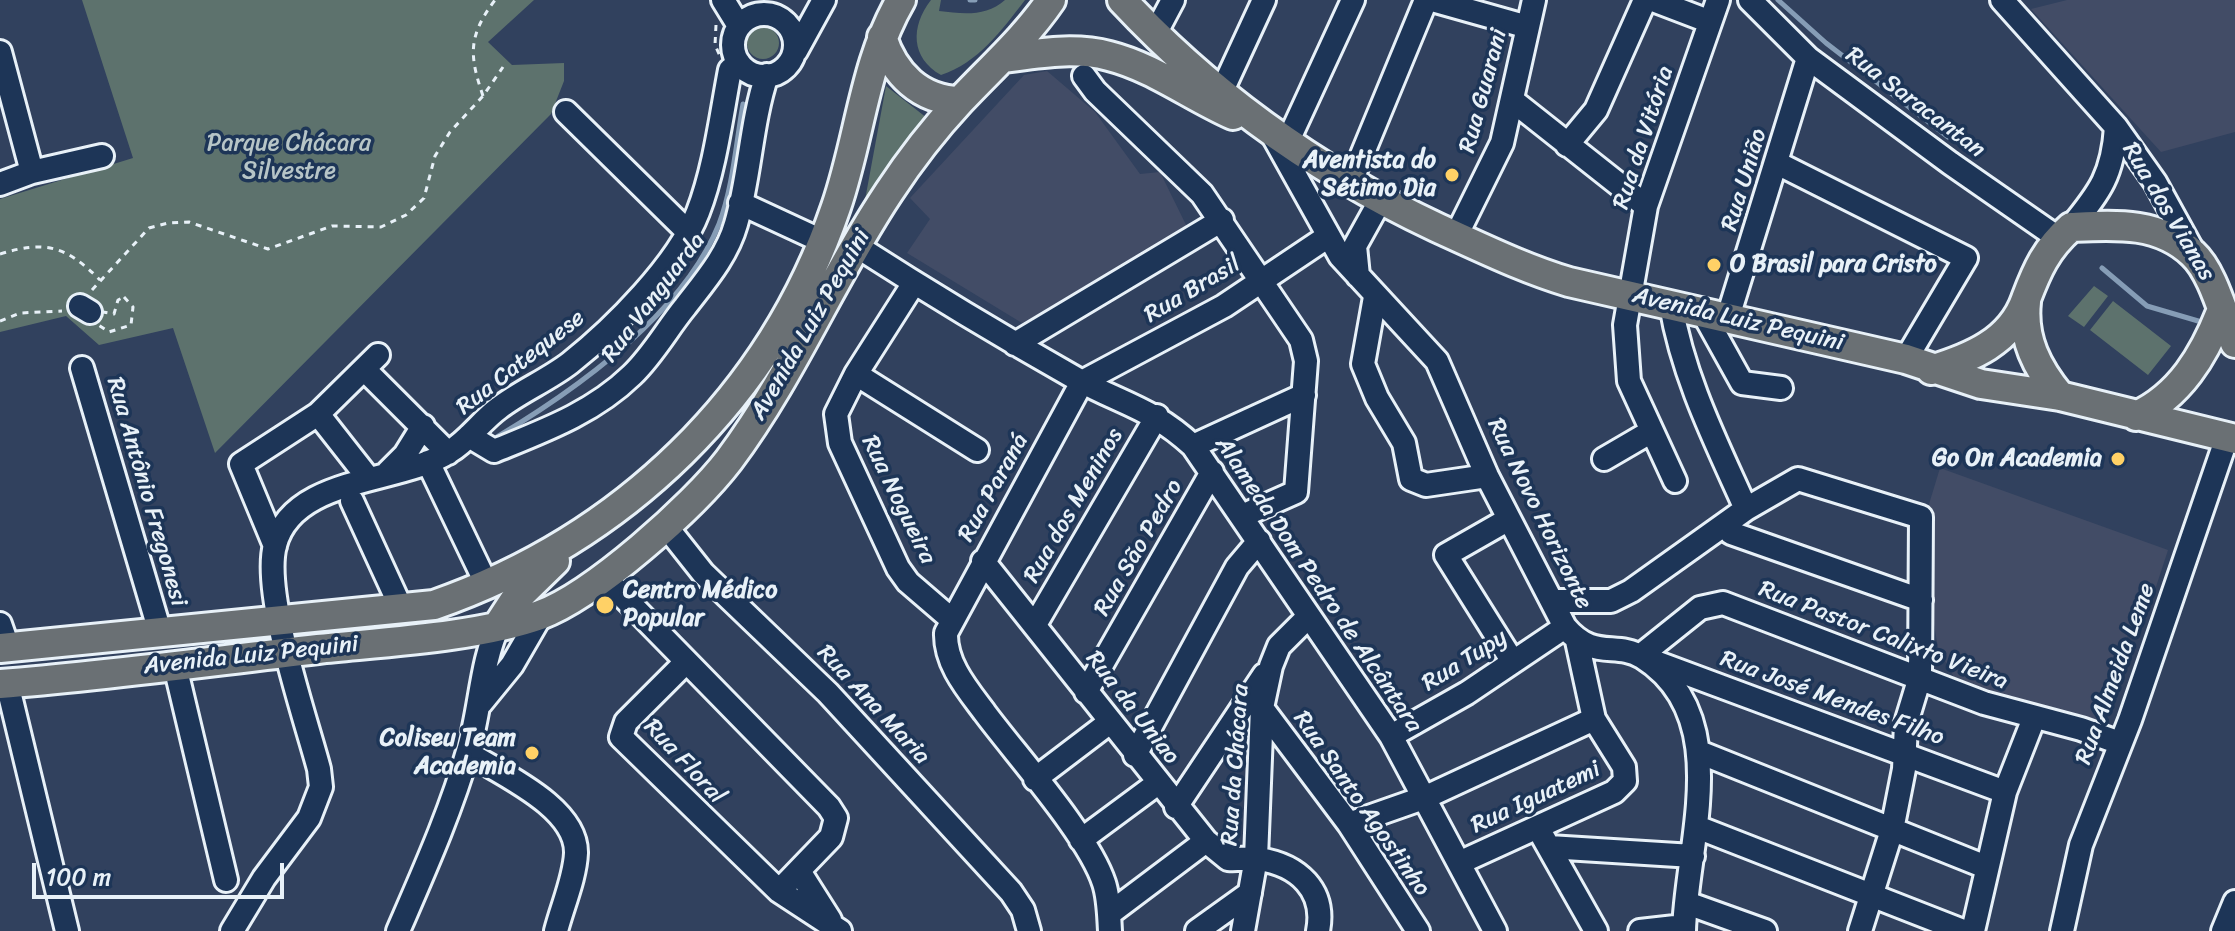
<!DOCTYPE html>
<html>
<head>
<meta charset="utf-8">
<style>
  body { margin:0 }
  #map { position:relative; width:2235px; height:931px; overflow:hidden; background:#31415e; font-family:Sriracha,sans-serif }
  canvas { display:block }
  .scale { position:absolute; left:32px; top:863px; width:252px; height:36px; box-sizing:border-box; border:4px solid #e8f1f8; border-top:0; padding-left:10px; font-size:24px; line-height:28px; white-space:nowrap; color:#e8f1f8; -webkit-text-stroke:6px #1d3557; paint-order:stroke }
</style>
</head>
<body>
<div id="map">
<canvas width="2235" height="931"></canvas>
<div class="scale">100 m</div>
</div>
<script>
const ctx = document.querySelector('canvas').getContext('2d');
ctx.lineJoin = 'round';
function fill(path, color) {
  ctx.fillStyle = color;
  ctx.fill(path, 'evenodd');
}
function stroke(path, color, width, dash) {
  ctx.strokeStyle = color;
  ctx.lineWidth = width;
  ctx.lineCap = dash ? 'butt' : 'round';
  ctx.setLineDash(dash || []);
  ctx.stroke(path);
}
function label(font, color, halo, rows, align = 'center') {
  ctx.font = font + ' Sriracha,sans-serif';
  ctx.lineWidth = 7;
  ctx.setLineDash([]);
  ctx.textBaseline = 'middle';
  ctx.strokeStyle = halo;
  ctx.fillStyle = color;
  for (const [text, x, y, turn = 0] of rows) {
    ctx.save();
    ctx.translate(x, y);
    ctx.rotate((+turn || 0) * Math.PI / 180);
    ctx.textAlign = isNaN(turn) ? turn : align;
    if (halo) ctx.strokeText(text, 0, 0);
    ctx.fillText(text, 0, 0);
    ctx.restore();
  }
}
const built = new Path2D(`
  M2067,0H2235V132L2161,152L2031,9Z
  M1047,71L1095,112L1140,174L1160,172L1190,233L1022,323L907,253L930,219L910,198L1024,75Z
  M1940,468L2168,550L2152,599L2128,635L2099,724L1957,683L1938,648L1930,600L1926,514Z`);
const green = new Path2D(`
  M82,0H534L488,42L512,65L564,63V81L551,114L215,453L173,328L99,345L66,316L0,332V199L133,158Z
  M931,0H941L939,11C963,14 986,17 1005,0H1025C1002,30 978,63 941,75C911,58 910,27 931,0Z
  M747 43a16 16 0 1 1 32 0a16 16 0 1 1-32 0Z
  M886,86L927,118L865,200Z
  M2094,286L2108,296L2084,327L2068,316Z
  M2113,301L2171,346L2148,375L2090,330Z`);
const stream = new Path2D(`
  M970,0H975
  M1778,0L1826,43L1948,137
  M2102,268L2147,306L2205,323
  M497,437C577,389 683,314 719,224C733,187 736,143 743,104`);
const path = new Path2D(`
  M716,25L715,45L720,56
  M483,96C469,55 468,36 495,0
  M0,254C46,240 66,246 100,280
  M92,290L149,228L168,223L189,222L268,249L332,226L381,227L406,215L424,198L435,156L450,132L483,96L503,67
  M124,297L133,307L131,325L109,332L91,320L92,310L114,314L118,300Z
  M0,321L20,313L62,311`);
const minor = new Path2D(`
  M723,0L739,26
  M1432,0L1528,27
  M1653,0L1708,21
  M1750,0L1808,58L1950,163L2058,238
  M2002,0L2116,127L2155,182L2194,253
  M733 45a31 31 0 1 1 62 0a31 31 0 1 1-62 0Z
  M1155,34L1173,0
  M796,51L824,0
  M0,52L32,172
  M1084,76L1095,91L1202,194L1301,340L1306,361L1296,492L1242,516
  M1221,93L1264,0
  M1512,100L1646,206
  M566,112L688,232
  M1272,134L1340,256L1437,361L1487,476L1565,627C1594,661 1615,641 1642,657C1736,716 1686,844 1684,931
  M1287,143L1353,0
  M1567,145L1596,110L1645,0
  M1777,163L1966,258L1906,359
  M0,184L32,172L102,156
  M1350,184L1426,0
  M740,203L822,241
  M2071,227C2100,192 2113,174 2116,127
  M1456,236L1502,143L1534,0
  M855,245C928,292 1001,336 1077,379C1122,404 1152,408 1193,446L1391,736L1495,931
  M1358,276L1355,246L1380,201
  M914,283L856,374L836,414L840,443L898,568L908,582L951,619
  M1375,297L1363,364L1377,398L1404,443L1411,479L1426,485L1487,476
  M1671,305C1683,377 1716,442 1746,509
  M80,306L90,312
  M1702,311L1742,383L1781,388
  M1728,317L1808,58
  M1015,344L1222,220
  M82,368L160,632
  M364,369L448,453
  M856,374L977,450
  M318,414L369,479
  M469,436L494,451C543,431 593,413 632,375C653,355 667,329 685,307C705,281 727,256 736,224C750,176 751,122 767,75
  M1193,446L1304,395
  M1604,459L1652,431
  M428,462L486,583
  M388,472L405,455L423,426
  M1675,481L1629,381L1625,325L1646,206L1718,0
  M352,501L402,610
  M1509,519L1446,555L1513,662
  M1726,524L1731,533L1921,600
  M665,525L703,573L828,693L1011,892L1023,910L1029,931
  M275,546L241,464L318,414L378,355
  M983,561L1206,841L1228,859C1239,860 1249,857 1259,859C1298,865 1326,890 1318,931
  M603,576L829,807L836,818L831,837L779,891
  M1552,601H1611L1631,591L1746,509L1798,479L1921,517L1920,677L1906,723L1904,769L1892,830L1860,931
  M1036,623L1157,416
  M0,624L8,647
  M1640,656L1700,608L1723,603L1984,703L2081,729L2120,743
  M1650,660L2005,792
  M684,664L626,722L621,737L779,891L840,931
  M175,666L226,880
  M7,683L67,931
  M1086,692L1212,472
  M481,703L512,665L541,615
  M1262,708L1349,824L1418,931
  M1391,736L1467,693L1565,627
  M1699,752L1986,867
  M468,753C501,774 577,807 576,853C575,878 562,907 556,931
  M1135,755L1237,567L1259,541
  M1035,779L1110,722
  M1176,807L1264,675
  M1349,824L1426,797L1594,719
  M1697,827L1963,931
  M1543,837L1596,931
  M1081,840L1158,783
  M1549,847L1693,856
  M1461,862L1614,792L1625,781L1624,767L1594,719L1577,641
  M799,871L830,920
  M1687,903L1765,931
  M1109,914L1206,841
  M232,931L264,878L309,818L321,787L319,769C305,716 262,593 275,545C293,476 399,484 449,452C468,441 481,421 499,408C521,391 548,380 570,363C614,328 678,264 698,212C715,168 721,117 730,70L739,63
  M398,931C424,871 451,811 469,748C481,706 481,663 499,624
  M1110,931C1109,915 1109,898 1104,883C1089,836 1017,756 985,713C968,690 945,664 946,633L1082,382L1224,306L1327,237
  M1197,931L1250,893
  M1243,931L1256,858L1262,708L1271,666L1279,646L1309,616
  M1640,931L1684,926
  M1973,931L2005,792L2034,718
  M2062,931L2081,845L2130,720L2227,437
  M2223,931L2235,902`);
const major = new Path2D(`
  M1122,0C1219,104 1333,182 1462,239C1497,255 1532,271 1569,282L1906,359L1981,384L2060,396L2235,439
  M882,37C894,74 920,100 960,101
  M1004,58C1038,53 1075,47 1109,56C1153,67 1192,97 1233,115
  M2026,302C2022,339 2037,368 2060,396
  M1931,370C1970,358 2011,342 2026,299C2037,270 2046,249 2071,227C2113,225 2159,221 2193,254C2213,272 2224,318 2235,343
  M2136,416C2180,396 2204,355 2221,312
  M499,624L514,601L555,561
  M0,648L434,605C623,539 771,397 836,207C860,138 864,63 901,0
  M0,684C106,676 212,661 318,649C384,642 479,637 540,615C594,595 693,507 729,460C792,376 831,279 889,192C910,160 934,129 960,101C992,67 1025,38 1051,0`);
const markers = [
  [1452,175,8,"#ffd166"],
  [1714,265,8,"#ffd166"],
  [2118,459,8,"#ffd166"],
  [605,605,10,"#ffd166"],
  [532,753,8,"#ffd166"]
];
const streetNames = [
  ["Rua Guarani",1484,91,-75],
  ["Rua Saracantan",1915,103,37],
  ["Rua da Vitória",1644,138,-72],
  ["Rua União",1745,180,-73],
  ["Rua dos Vianas",2168,212,59],
  ["Rua Brasil",1193,290,-31],
  ["Rua Vanguarda",654,298,-53],
  ["Avenida Luiz Pequini",1738,320,13],
  ["Avenida Luiz Pequini",811,325,-60],
  ["Rua Catequese",521,363,-38],
  ["Rua Paraná",994,488,-61],
  ["Rua Antônio Fregonesi",146,492,74],
  ["Rua Nogueira",898,500,64],
  ["Rua dos Meninos",1074,506,-60],
  ["Rua Novo Horizonte",1539,514,64],
  ["Rua São Pedro",1139,548,-60],
  ["Alameda Dom Pedro de Alcântara",1318,585,56],
  ["Rua Pastor Calixto Vieira",1883,636,21],
  ["Avenida Luiz Pequini",251,656,-6],
  ["Rua Tupy",1465,661,-32],
  ["Rua Almeida Leme",2116,674,-70],
  ["Rua José Mendes Filho",1832,699,20],
  ["Rua Ana Maria",873,705,47],
  ["Rua da Uniao",1132,708,52],
  ["Rua Floral",684,762,47],
  ["Rua da Chácara",1236,765,-86],
  ["Rua Iguatemi",1536,798,-25],
  ["Rua Santo Agostinho",1361,804,55]
];
const parkNames = [
  ["Parque Chácara",289,144],
  ["Silvestre",289,172]
];
const poiNames = [
  ["Aventista do",1436,161],
  ["Sétimo Dia",1436,189],
  ["O Brasil para Cristo",1730,265,"left"],
  ["Go On Academia",2102,459],
  ["Centro Médico",623,591,"left"],
  ["Popular",623,619,"left"],
  ["Coliseu Team",516,739],
  ["Academia",516,767]
];
fill(built, '#424c66');
fill(green, '#5d726d');
stroke(stream, '#869db6', 5);
stroke(minor, '#e8f1f8', 28);
stroke(major, '#e8f1f8', 34);
stroke(path, '#e8f1f8', 3, [6, 6]);
stroke(minor, '#1d3557', 22);
stroke(major, '#6a7074', 28);
for (const [x, y, r, color] of markers) {
  const dot = new Path2D();
  dot.arc(x, y, r, 0, 2 * Math.PI);
  ctx.fillStyle = color;
  ctx.fill(dot);
  stroke(dot, '#1d3557', 3);
}
label('24px', '#e8f1f8', '#1d3557', streetNames);
label('24px', '#b7c5c7', '#1d3557', parkNames);
label('bold 24px', '#e8f1f8', '#1d3557', poiNames, 'right');
</script>
</body>
</html>
